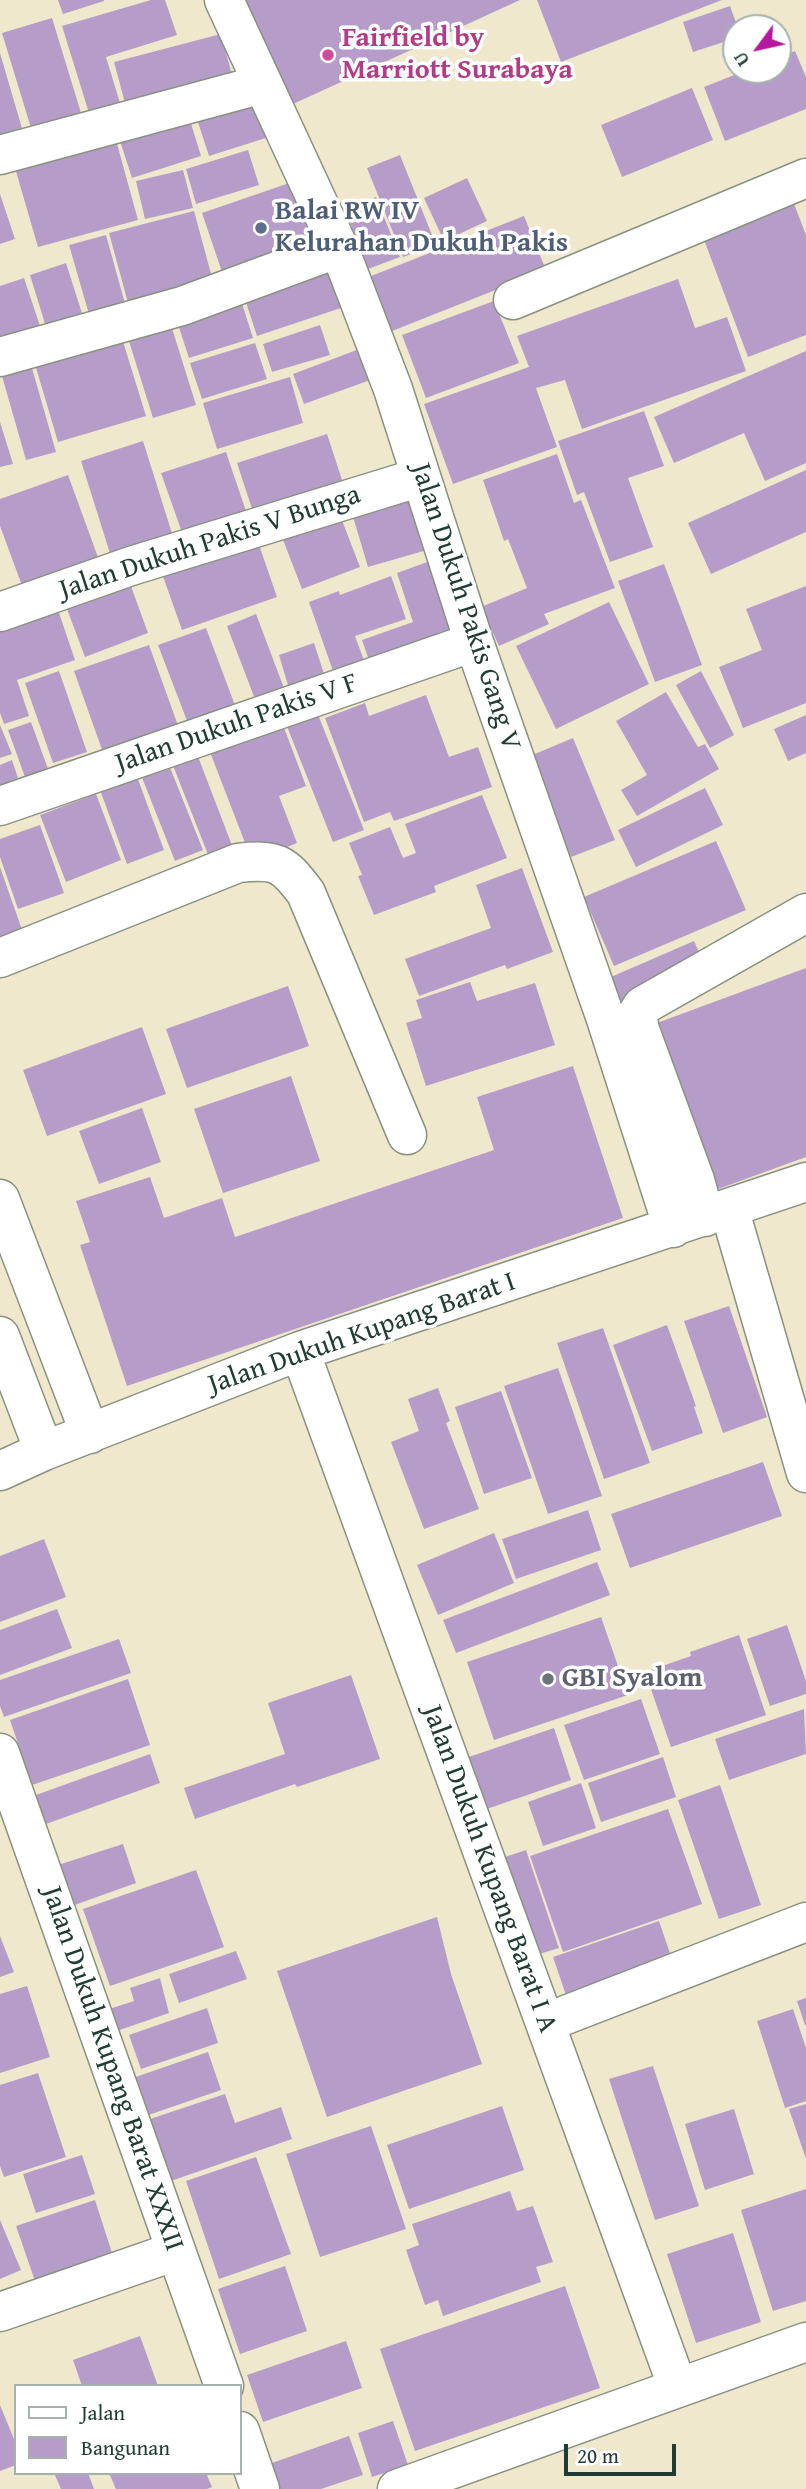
<!DOCTYPE html>
<html>
<head>
<meta charset="utf-8">
<style>
  body { margin:0 }
  #map { position:relative; width:806px; height:2489px; overflow:hidden; background:#efe8cd; font-family:"Gentium Book Plus",serif }
  canvas { display:block }
  .legend { position:absolute; left:14px; top:2384px; width:228px; height:91px; box-sizing:border-box; background:#fff; border:2px solid #a5b1ae; margin:0; padding:9px 12px; list-style:none; font-size:21px; color:#1f3d34 }
  .legend li { display:flex; align-items:center; gap:14px; height:35px }
  .legend b { width:35px; border:2px solid #a5b1ae }
  .north { position:absolute; left:722px; top:14px; width:70px; height:70px; box-sizing:border-box; background:#fff; border:2px solid #a5b1ae; border-radius:50%; rotate:237deg; font-size:19px; font-weight:700; line-height:28px; text-align:center; color:#1f3d34 }
  .north::after { content:''; display:block; margin:auto; width:24px; height:32px; background:#b5179e; clip-path:polygon(50% 0,100% 100%,50% 72%,0 100%) }
  .scale { position:absolute; left:564px; top:2444px; width:112px; height:32px; box-sizing:border-box; border:4px solid #1f3d34; border-top:0; padding-left:9px; font-size:21px; line-height:24px; white-space:nowrap; color:#1f3d34; -webkit-text-stroke:5px #fff; paint-order:stroke }
</style>
</head>
<body>
<div id="map">
<canvas width="806" height="2489"></canvas>
<ul class="legend">
<li><b style="height:9px;background:#fff"></b>Jalan</li>
<li><b style="height:19px;background:#b69dc9"></b>Bangunan</li>
</ul>
<div class="north">U</div>
<div class="scale">20 m</div>
</div>
<script>
const ctx = document.querySelector('canvas').getContext('2d');
ctx.lineJoin = 'round';
function fill(path, color) {
  ctx.fillStyle = color;
  ctx.fill(path, 'evenodd');
}
function stroke(path, color, width, dash) {
  ctx.strokeStyle = color;
  ctx.lineWidth = width;
  ctx.lineCap = dash ? 'butt' : 'round';
  ctx.setLineDash(dash || []);
  ctx.stroke(path);
}
function label(font, color, halo, rows, align = 'center') {
  ctx.font = font + ' "Gentium Book Plus",serif';
  ctx.lineWidth = 7;
  ctx.setLineDash([]);
  ctx.textBaseline = 'middle';
  ctx.strokeStyle = halo;
  ctx.fillStyle = color;
  for (const [text, x, y, turn = 0] of rows) {
    ctx.save();
    ctx.translate(x, y);
    ctx.rotate((+turn || 0) * Math.PI / 180);
    ctx.textAlign = isNaN(turn) ? turn : align;
    if (halo) ctx.strokeText(text, 0, 0);
    ctx.fillText(text, 0, 0);
    ctx.restore();
  }
}
const building = new Path2D(`
  M58,0H104V1L63,14Z
  M151,0H165L177,35L106,57L124,116L93,126L62,26Z
  M232,0H520L280,110Z
  M537,0H722L561,62Z
  M730,6L738,28H736V38L693,52L683,22Z
  M52,18L85,126L35,141L2,33Z
  M221,34L235,86L128,114L114,62Z
  M795,51L806,77V109L725,141L704,87L747,70H778V58Z
  M0,53L26,142L0,149Z
  M692,88L713,140L622,177L601,125Z
  M256,97L269,137L209,156L196,116Z
  M189,117L201,156L132,178L119,138Z
  M116,140L138,220L38,247L15,168Z
  M248,150L259,185L196,204L186,169Z
  M400,155L436,245L403,257L367,168Z
  M183,170L193,208L145,219L136,181Z
  M467,178L487,221L444,241L424,198Z
  M298,180L319,244L223,275L202,213Z
  M0,194L15,239L0,244Z
  M791,196L806,235V335L748,357L700,229Z
  M376,197L400,257L368,269L345,209Z
  M194,211L213,281L128,303L109,233Z
  M524,216L546,270L387,333L366,278Z
  M106,235L129,318L93,328L69,245Z
  M334,256L350,305L257,336L241,287Z
  M66,263L87,329L50,340L30,275Z
  M24,278L43,335L0,339V286Z
  M678,279L695,328L727,317L746,371L582,429L565,380L536,388L557,447L453,484L424,404L529,367L517,336Z
  M239,294L253,338L189,358L175,315Z
  M494,301L519,363L426,398L402,335Z
  M171,325L196,405L153,418L128,338Z
  M320,325L330,355L272,372L263,344Z
  M121,335L146,416L58,442L34,361Z
  M255,343L267,379L202,399L190,363Z
  M362,348L373,379L304,404L293,374Z
  M806,351V463L765,481L744,433L674,463L654,417Z
  M30,361L56,452L26,460L0,369Z
  M290,377L303,423L217,449L203,403Z
  M644,411L664,466L628,478L653,547L610,562L584,492L577,495L558,441Z
  M0,422L13,464L0,467Z
  M327,434L344,486L254,515L237,463Z
  M143,441L175,543L113,563L81,461Z
  M226,452L249,520L185,541L161,473Z
  M557,454L574,503L581,500L615,588L544,614L549,624L499,646L481,607L527,588L508,539L504,541L483,480Z
  M806,470V532L711,574L688,523Z
  M68,475L103,571L27,599L0,526V499Z
  M410,493L427,550L368,567L351,510Z
  M338,510L360,567L302,589L280,532Z
  M256,536L277,597L182,630L160,568Z
  M430,561L457,640L372,669L362,640L413,622L397,573Z
  M664,564L702,665L655,682L618,581Z
  M391,576L406,619L355,636L366,666L335,677L309,602L339,591L340,595Z
  M128,578L148,633L85,657L64,601Z
  M806,586V703L743,728L719,667L762,650L746,609Z
  M609,602L649,684L556,729L516,646Z
  M56,604L75,660L17,680L29,716L4,724L0,713V623Z
  M256,614L287,696L258,707L227,626Z
  M206,628L236,708L189,726L158,645Z
  M314,643L326,680L290,692L279,655Z
  M149,645L180,731L105,758L74,671Z
  M59,671L87,752L53,763L25,683Z
  M701,671L734,735L710,748L676,685Z
  M666,692L698,747L705,744L719,769L637,816L621,790L647,775L616,721Z
  M426,695L449,757L478,747L492,787L394,821L390,812L364,822L325,718L365,703L369,716Z
  M315,707L364,830L333,842L284,719Z
  M806,715V753L788,761L774,729Z
  M31,722L48,769L25,777L8,730Z
  M0,725L12,754L0,758Z
  M283,725L306,786L279,796L297,843L252,861L205,739Z
  M573,738L615,840L571,857L530,756Z
  M197,754L233,848L209,857L172,763Z
  M165,755L203,850L175,861L137,765Z
  M12,760L18,778L0,785V765Z
  M136,774L164,850L127,864L99,787Z
  M705,788L723,825L636,867L618,830Z
  M96,794L121,860L66,882L40,815Z
  M482,795L507,858L434,886L436,892L374,915L358,876L362,875L349,843L390,827L403,858L416,853L405,824Z
  M40,825L64,893L18,909L0,857V839Z
  M716,841L746,910L614,966L584,897Z
  M0,867L28,947L0,956Z
  M522,868L553,952L507,969L505,965L419,996L405,959L491,928L476,885Z
  M694,941L706,968L616,1007L604,980Z
  M806,968V1157L707,1193L646,1027Z
  M470,982L477,1001L535,983L555,1045L426,1086L406,1023L422,1018L416,1000Z
  M288,986L309,1046L187,1088L166,1029Z
  M142,1027L166,1094L47,1136L23,1070Z
  M573,1066L623,1218L127,1386L80,1245L90,1242L76,1201L150,1177L164,1218L222,1198L235,1237L494,1150L477,1097Z
  M291,1076L320,1161L223,1193L194,1109Z
  M142,1108L161,1162L99,1184L79,1131Z
  M729,1306L767,1417L723,1433L684,1321Z
  M667,1325L696,1406L694,1407L703,1433L652,1451L613,1345Z
  M603,1328L650,1463L604,1479L557,1343Z
  M558,1368L602,1496L548,1514L504,1386Z
  M438,1388L450,1421L446,1423L479,1509L424,1529L391,1442L419,1431L408,1399Z
  M501,1391L532,1478L484,1494L455,1407Z
  M763,1462L782,1516L630,1568L611,1514Z
  M588,1510L601,1550L516,1579L502,1539Z
  M494,1533L514,1583L438,1615L417,1565Z
  M44,1539L66,1597L0,1622V1556Z
  M597,1562L610,1595L456,1653L443,1620Z
  M57,1609L72,1648L0,1675V1630Z
  M601,1617L628,1695L494,1740L467,1662Z
  M787,1625L806,1681V1694L770,1706L747,1639Z
  M739,1635L766,1715L671,1747L645,1672L691,1656L690,1652Z
  M119,1639L131,1673L4,1717L0,1706V1680Z
  M351,1675L380,1759L297,1787L295,1784L195,1819L184,1788L285,1754L268,1703Z
  M128,1679L150,1745L32,1785L10,1720Z
  M641,1699L660,1754L584,1780L564,1725Z
  M804,1709L806,1754L729,1780L715,1739Z
  M554,1728L571,1780L478,1812L460,1760Z
  M150,1754L160,1783L46,1824L36,1795Z
  M663,1757L676,1797L601,1822L588,1783Z
  M581,1783L596,1828L543,1846L528,1802Z
  M720,1785L761,1905L719,1919L678,1800Z
  M668,1809L702,1904L563,1952L530,1856Z
  M123,1844L136,1883L69,1907L55,1866Z
  M526,1850L559,1948L526,1958L493,1861Z
  M196,1870L224,1947L110,1986L83,1909Z
  M437,1917L451,1974L482,2064L327,2117L277,1971Z
  M659,1921L674,1965L568,2001L553,1957Z
  M0,1936L14,1972L0,1977Z
  M236,1951L247,1979L179,2003L169,1974Z
  M160,1978L169,2013L111,2033L103,2011L134,2001L130,1988Z
  M27,1986L50,2057L0,2073V1994Z
  M806,1998V2025H805L797,2001Z
  M207,2008L218,2043L141,2069L129,2035Z
  M793,2009L806,2048V2101L785,2108L757,2021Z
  M208,2052L221,2090L137,2119L124,2081Z
  M653,2066L699,2206L655,2220L609,2079Z
  M38,2073L66,2157L4,2177L0,2166V2085Z
  M225,2094L235,2123L281,2107L292,2139L168,2182L147,2120Z
  M806,2104V2159L789,2109Z
  M502,2106L524,2170L409,2209L387,2145Z
  M734,2109L754,2174L705,2190L685,2124Z
  M371,2126L406,2229L320,2257L286,2154Z
  M82,2155L95,2194L36,2213L23,2174Z
  M256,2157L291,2254L219,2279L186,2181Z
  M806,2189V2301L773,2311L741,2210Z
  M510,2191L517,2211L533,2206L553,2262L536,2267L541,2282L443,2316L438,2300L425,2305L406,2250L419,2245L412,2224Z
  M95,2200L113,2256L35,2281L16,2226Z
  M0,2220L21,2270L0,2279Z
  M733,2233L761,2322L696,2343L667,2254Z
  M285,2266L307,2331L240,2354L218,2289Z
  M565,2286L600,2388L415,2451L380,2349Z
  M140,2336L158,2386H82L73,2360Z
  M346,2341L362,2388L263,2422L247,2375Z
  M0,2405L16,2444V2465L0,2471Z
  M393,2421L408,2465L372,2477L358,2433Z
  M349,2436L363,2475L321,2489H278L269,2464Z
  M54,2473H88L94,2489H61Z
  M109,2473H206L212,2487L207,2489H116Z`);
const minor = new Path2D(`
  M224,0L339,248L393,389L474,642L606,1019L673,1228
  M0,155L263,84
  M513,300L806,178
  M0,357L182,306L339,248
  M0,612L131,566L421,477
  M0,806L474,642
  M0,958L238,863C276,859 283,862 306,893L407,1135
  M0,1199L90,1434
  M729,1208L806,1473
  M705,1217L695,1180L640,1030L637,1014L642,1006L806,913
  M0,1336L44,1451
  M300,1351L678,2388
  M0,1471L44,1451L300,1351L806,1182
  M0,1753L224,2386
  M545,2023L806,1922
  M0,2312L176,2251
  M240,2431L260,2489
  M397,2489L806,2342`);
const markers = [
  [328,55,7,"#d1479c"],
  [261,228,7,"#5c6f8a"],
  [548,1679,7,"#6b7280"]
];
const hotelNames = [
  ["Fairfield by",342,39],
  ["Marriott Surabaya",342,71]
];
const serviceNames = [
  ["Balai RW IV",275,212],
  ["Kelurahan Dukuh Pakis",275,244]
];
const streetNames = [
  ["Jalan Dukuh Pakis V Bunga",210,543,-18],
  ["Jalan Dukuh Pakis Gang V",465,607,72],
  ["Jalan Dukuh Pakis V F",237,724,-19],
  ["Jalan Dukuh Kupang Barat I",362,1334,-19],
  ["Jalan Dukuh Kupang Barat I A",489,1869,70],
  ["Jalan Dukuh Kupang Barat XXXII",112,2069,71]
];
const worshipNames = [
  ["GBI Syalom",562,1679]
];
fill(building, '#b69dc9');
stroke(minor, '#879280', 41);
stroke(minor, '#fff', 38);
for (const [x, y, r, color] of markers) {
  const dot = new Path2D();
  dot.arc(x, y, r, 0, 2 * Math.PI);
  ctx.fillStyle = color;
  ctx.fill(dot);
  stroke(dot, '#fff', 2.5);
}
label('bold 28px', '#b23c85', '#fff', hotelNames, 'left');
label('bold 28px', '#4e5e75', '#fff', serviceNames, 'left');
label('28px', '#1f3d34', '#fff', streetNames);
label('bold 28px', '#5b616d', '#fff', worshipNames, 'left');
</script>
</body>
</html>
